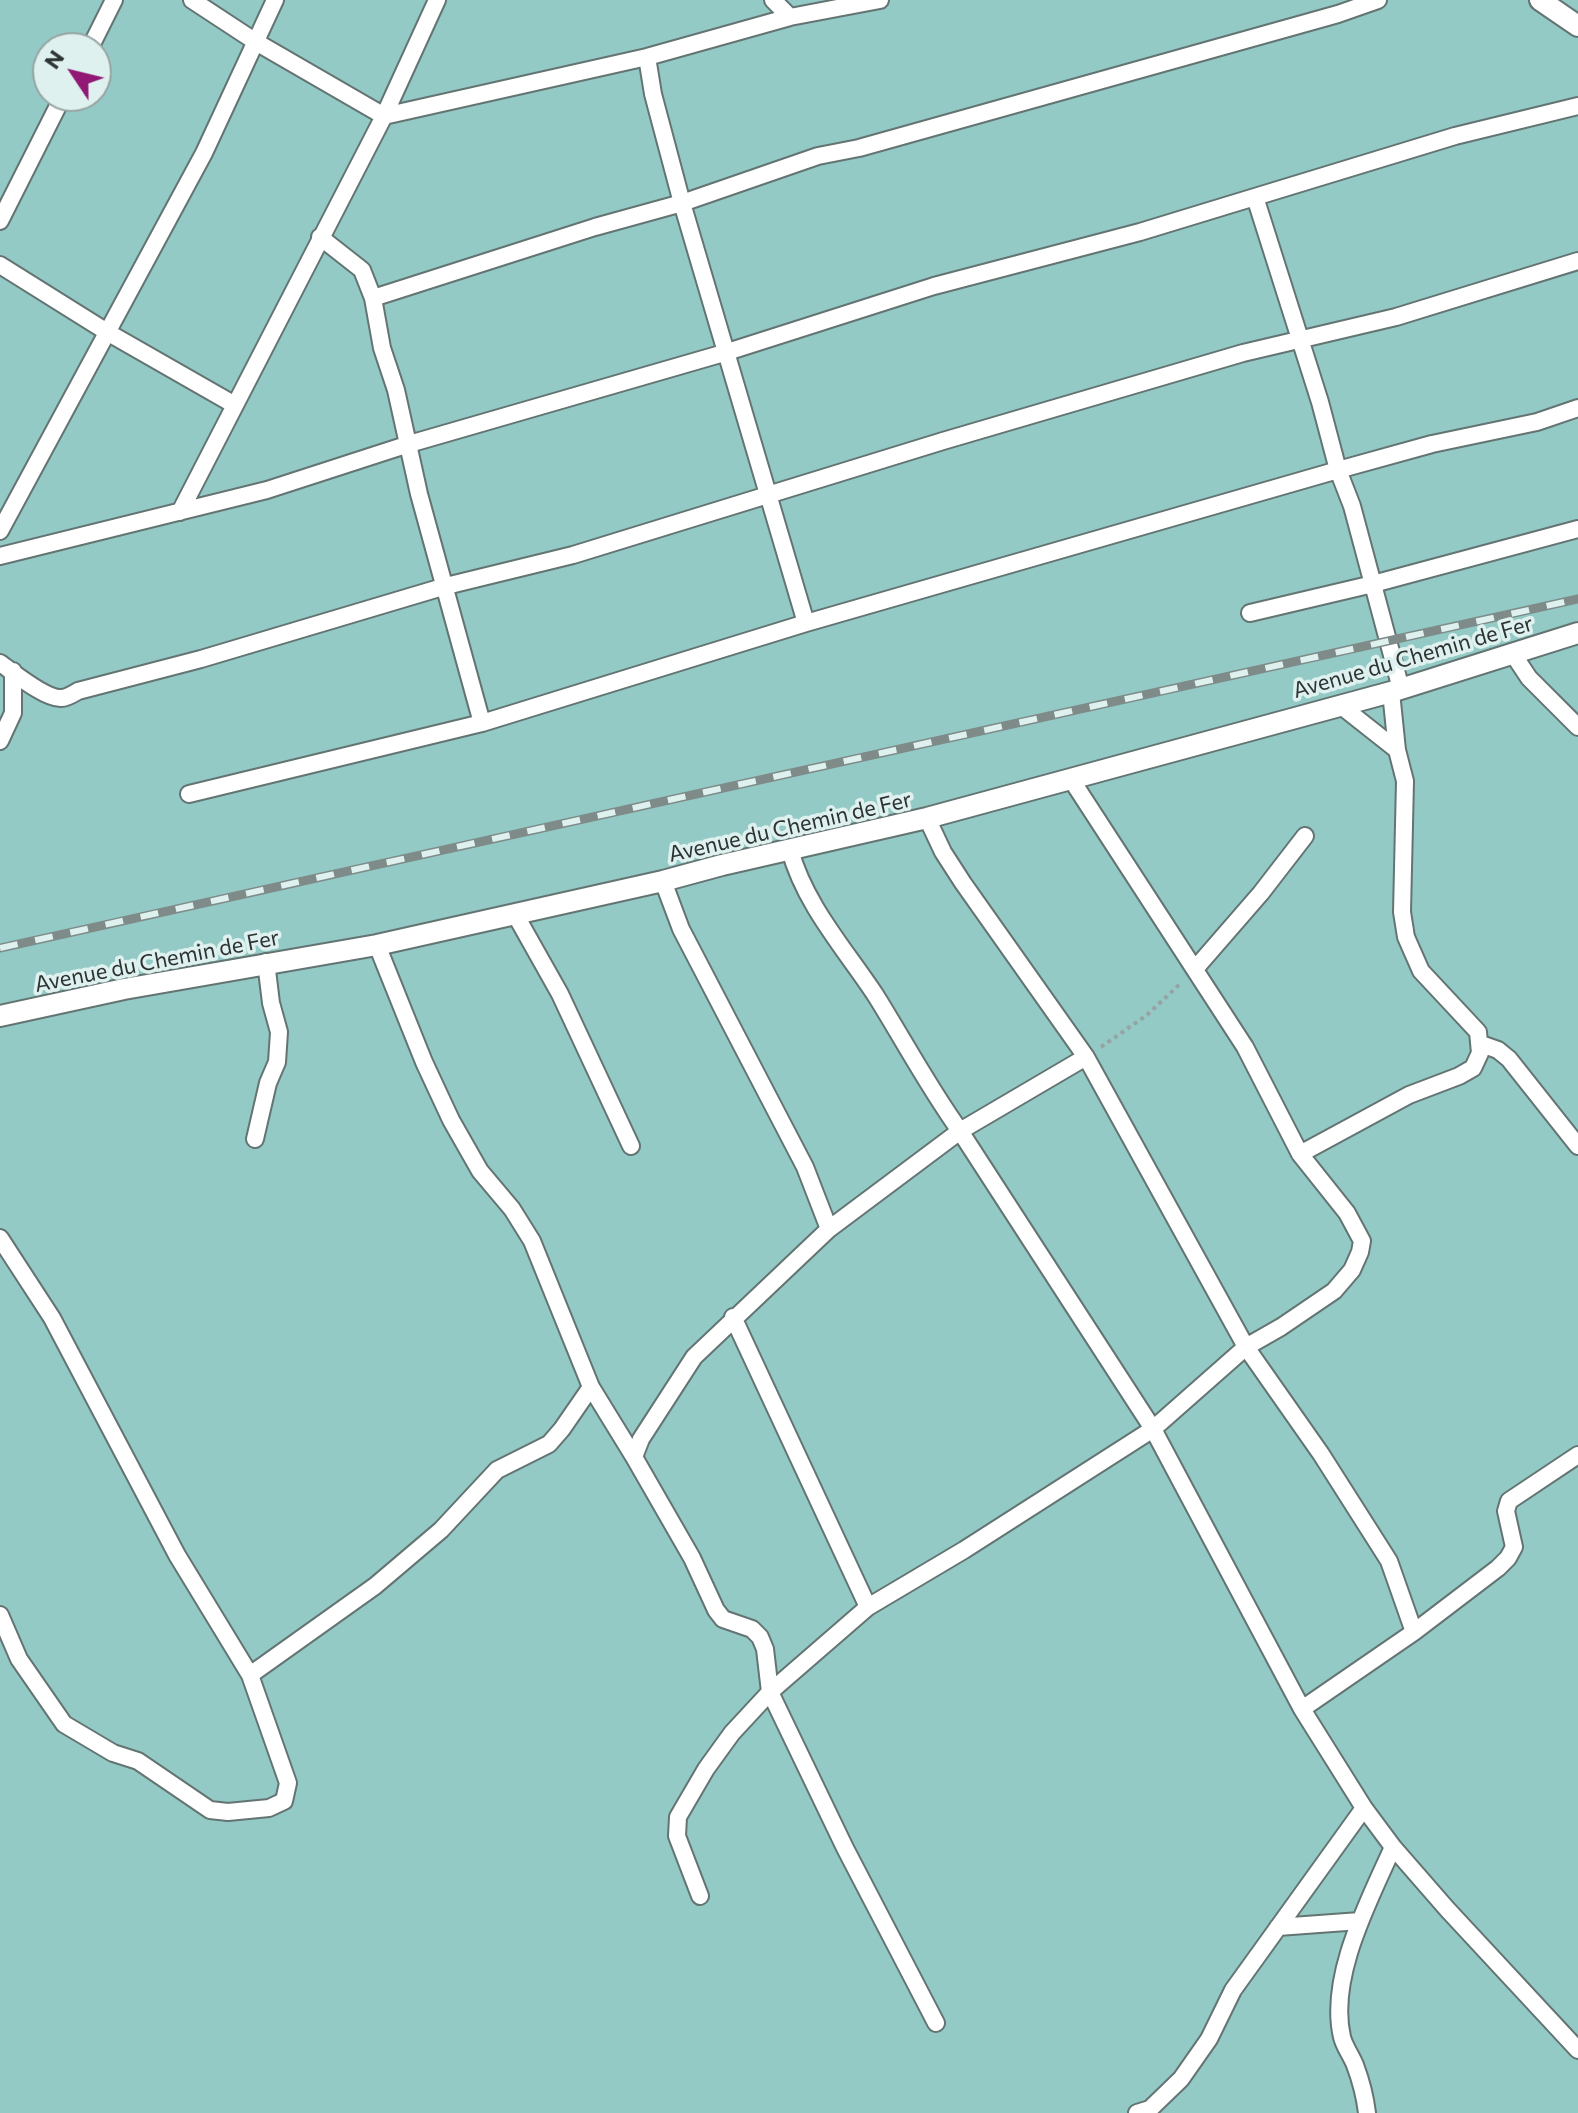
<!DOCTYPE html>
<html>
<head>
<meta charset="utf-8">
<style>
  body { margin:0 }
  #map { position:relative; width:1578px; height:2113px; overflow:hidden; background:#def1ef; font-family:Commissioner,sans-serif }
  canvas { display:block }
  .north { position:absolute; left:32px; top:32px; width:80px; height:80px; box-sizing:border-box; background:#def1ef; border:2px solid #97a5a3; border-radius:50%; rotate:305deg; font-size:22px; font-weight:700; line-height:32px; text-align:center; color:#2c3332 }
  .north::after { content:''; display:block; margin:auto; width:28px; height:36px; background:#911875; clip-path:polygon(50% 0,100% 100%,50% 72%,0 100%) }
</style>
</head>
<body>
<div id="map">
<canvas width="1578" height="2113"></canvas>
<div class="north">N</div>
</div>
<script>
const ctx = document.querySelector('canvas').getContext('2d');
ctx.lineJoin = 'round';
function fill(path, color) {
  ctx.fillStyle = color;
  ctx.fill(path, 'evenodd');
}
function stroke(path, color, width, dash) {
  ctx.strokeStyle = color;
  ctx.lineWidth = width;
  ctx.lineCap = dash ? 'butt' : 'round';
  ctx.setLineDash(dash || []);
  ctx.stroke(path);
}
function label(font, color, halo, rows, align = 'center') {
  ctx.font = font + ' Commissioner,sans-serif';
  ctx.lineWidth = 7;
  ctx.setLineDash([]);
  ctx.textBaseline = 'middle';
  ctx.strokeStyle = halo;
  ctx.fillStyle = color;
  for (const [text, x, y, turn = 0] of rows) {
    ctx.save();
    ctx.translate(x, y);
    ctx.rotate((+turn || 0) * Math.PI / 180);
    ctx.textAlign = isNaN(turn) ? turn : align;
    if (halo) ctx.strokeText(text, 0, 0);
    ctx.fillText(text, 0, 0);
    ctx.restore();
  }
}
const green = new Path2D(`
  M0,0H1578V2113H0ZM48,48H96V96H48Z`);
const path = new Path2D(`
  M1101,1047L1147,1015L1181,983`);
const minor = new Path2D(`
  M192,0L256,42L384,116L647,57L790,17L880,0
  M773,0L790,17
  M90,48L114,0
  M647,57L653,94L682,203L806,623
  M1255,197L1320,402L1338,470L1352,506L1401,689
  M0,221L63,96
  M320,237L362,270L373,298
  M0,265L107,332L233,404
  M180,512L384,116L437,0
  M0,531L204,153L275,0
  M0,556L267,490L409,444L724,353L934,286L1140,232L1455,136L1578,106
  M1250,613L1373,584L1578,529
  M1513,654L1529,678L1578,727
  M0,663C13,672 45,699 61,698C67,698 73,694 78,691L201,659L446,586L573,555L943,441L1243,353L1396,317L1578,261
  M1340,705L1397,750
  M482,723L419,494L396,390L382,348L373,298L595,227L682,203L818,156L859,148L1338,14L1378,0
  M0,741L13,713V671
  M189,794L482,723L806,623L1338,470L1432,444L1537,422L1578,408
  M927,818L943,852L963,883L1086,1057L1246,1347L1321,1454L1389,1561L1414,1632
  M790,850C805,905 845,949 876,996C904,1041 929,1088 960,1131L1086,1057
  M663,881L681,929L805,1167L829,1229L694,1357L641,1439L634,1457L692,1558L716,1610L723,1619L752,1629L760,1637L765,1649L770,1692L845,1848L936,2023
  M515,914L560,994L631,1146
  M377,945L424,1062L451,1120L480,1171L512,1209L532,1241L591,1387L634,1457
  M1195,969L1261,893L1305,836
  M1481,1044L1498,1050L1509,1059L1578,1146
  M255,1139L268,1083L277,1062L279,1032L271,1003L266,962
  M1300,1154L1409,1095L1459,1076L1473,1068L1480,1053L1478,1032L1421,971L1406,937L1402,912L1405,781L1397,750L1391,692
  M829,1229L960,1131L1153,1429L1302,1709L1364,1808L1393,1847L1447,1909L1578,2050
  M0,1238L52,1318L177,1555L250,1675L288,1783L284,1801L269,1808L228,1812L210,1810L138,1761L113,1753L64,1724L19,1659L0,1615
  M733,1317L868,1607
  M250,1675L375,1586L441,1530L497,1470L549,1444L562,1429L591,1387
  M1302,1709L1414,1632L1498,1568L1508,1558L1514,1547L1506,1511L1509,1501L1578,1455
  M700,1896L677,1836L678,1817L706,1769L732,1733L770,1692L868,1607L964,1550L1153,1429L1246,1347L1281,1327L1334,1291L1352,1270L1360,1252L1362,1241L1347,1213L1300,1154L1245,1047L1071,779
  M1278,1927L1360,1921
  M1137,2113L1150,2109L1181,2079L1209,2039L1233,1990L1364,1808
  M1367,2113C1365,2096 1361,2081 1355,2065C1351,2055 1344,2046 1342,2037C1328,1977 1369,1901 1393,1847`);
const tertiary = new Path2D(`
  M1540,0L1578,26
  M0,1016L124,989L377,945L663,881L722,865L927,818L1391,692L1578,633`);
const rail = new Path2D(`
  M0,948L1578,599`);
const streetNames = [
  ["Avenue du Chemin de Fer",1413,657,-16],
  ["Avenue du Chemin de Fer",790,827,-13],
  ["Avenue du Chemin de Fer",157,961,-11]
];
fill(green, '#93cac6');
stroke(minor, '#637472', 20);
stroke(tertiary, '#637472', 24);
stroke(path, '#96a4a3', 4, [4, 4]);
stroke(minor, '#fff', 16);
stroke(tertiary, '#fff', 20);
stroke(rail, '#7e8b89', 9);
stroke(rail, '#def1ef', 6, [18]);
label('22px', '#2c3332', '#def1ef', streetNames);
</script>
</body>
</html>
